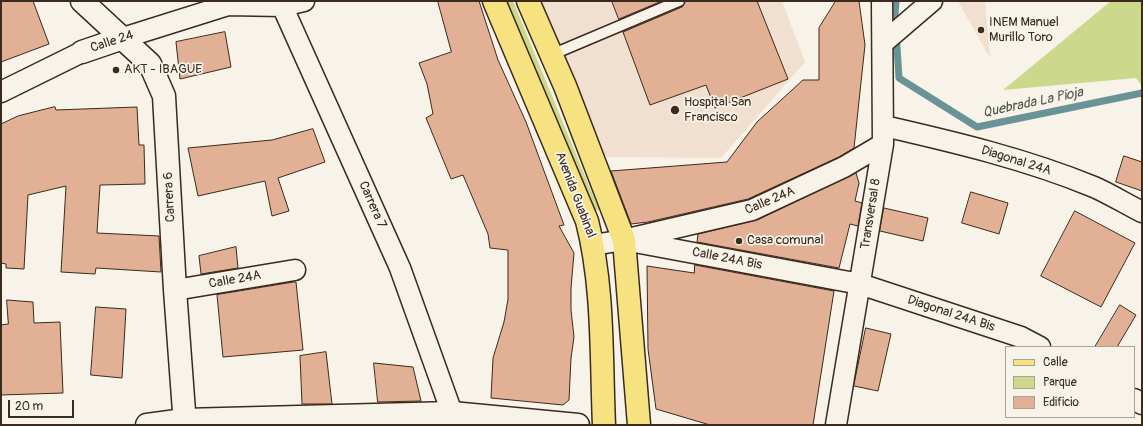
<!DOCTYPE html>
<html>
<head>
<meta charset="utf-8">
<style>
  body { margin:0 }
  #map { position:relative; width:1143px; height:426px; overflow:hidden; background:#f7f3e8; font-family:Pangolin,sans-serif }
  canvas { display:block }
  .frame { position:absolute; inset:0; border:2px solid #3b2a1e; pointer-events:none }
  .legend { position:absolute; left:1005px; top:346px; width:130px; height:72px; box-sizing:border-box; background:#f7f3e8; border:1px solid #aca397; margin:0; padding:5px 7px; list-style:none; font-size:12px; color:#3b2a1e }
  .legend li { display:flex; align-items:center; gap:8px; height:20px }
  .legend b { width:20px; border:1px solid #aca397 }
  .scale { position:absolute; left:8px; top:400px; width:66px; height:18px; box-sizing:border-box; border:2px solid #3b2a1e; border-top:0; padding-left:5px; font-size:12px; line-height:14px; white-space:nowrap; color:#3b2a1e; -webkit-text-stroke:3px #f7f3e8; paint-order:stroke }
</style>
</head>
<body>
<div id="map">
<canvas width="1143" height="426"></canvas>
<div class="frame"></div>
<ul class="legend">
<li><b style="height:5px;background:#f7e281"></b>Calle</li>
<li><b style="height:11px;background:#ccd88b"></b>Parque</li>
<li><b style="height:11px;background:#e2b094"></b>Edificio</li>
</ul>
<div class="scale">20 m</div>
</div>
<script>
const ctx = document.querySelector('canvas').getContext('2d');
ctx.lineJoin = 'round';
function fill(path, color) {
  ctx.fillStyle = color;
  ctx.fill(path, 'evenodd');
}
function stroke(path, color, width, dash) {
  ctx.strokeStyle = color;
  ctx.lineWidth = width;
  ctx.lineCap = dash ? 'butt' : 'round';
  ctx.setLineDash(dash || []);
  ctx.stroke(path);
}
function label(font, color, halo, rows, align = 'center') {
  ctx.font = font + ' Pangolin,sans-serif';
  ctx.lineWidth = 3.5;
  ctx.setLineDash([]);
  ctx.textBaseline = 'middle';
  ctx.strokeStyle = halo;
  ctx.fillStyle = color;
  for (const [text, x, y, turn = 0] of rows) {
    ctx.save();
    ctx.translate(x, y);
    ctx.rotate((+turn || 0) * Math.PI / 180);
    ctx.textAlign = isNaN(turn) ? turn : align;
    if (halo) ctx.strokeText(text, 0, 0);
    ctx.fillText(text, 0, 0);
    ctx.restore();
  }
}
const built = new Path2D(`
  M541,1H782L805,62L721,158L606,157Z
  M958,1H985L990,58Z`);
const green = new Path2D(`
  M505,1H513L599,210L591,212Z
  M1111,1H1142V86L1136,78L1003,90Z`);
const stream = new Path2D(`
  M896,1L895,15L899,78L977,127L1142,93`);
const building = new Path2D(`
  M1,1H33L49,44L1,62Z
  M438,1H479L498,60L526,122L564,225L559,226L574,253L571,288V310L574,337L571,358L569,400L563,405L491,398L493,358L504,322L508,299V250L490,248L488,234L463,175L451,179L426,118L433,114L427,84L419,63L451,52Z
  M612,1H662L619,19Z
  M685,1H757L788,79L715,108L706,85L650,105L623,32L682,7Z
  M836,1H859L865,45L854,148L839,157L748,199L648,222L631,224L611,171L727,162L757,122L803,80H819V28Z
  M225,32L231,67L180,79L176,42Z
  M55,107L56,110L137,107L139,145H144L145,184L100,185L97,233L159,236L161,272L96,268L95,274L61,272L66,186L28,195L24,269L6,268V264L1,263V124L18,116Z
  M313,129L325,162L278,178L289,211L272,216L265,181L198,196L188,148L272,140Z
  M1124,156L1142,162V191L1116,182Z
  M856,173L859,183L855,201L862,203L858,226L850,224L839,268L697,242L698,234L757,220Z
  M971,192L1008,203L999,234L962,223Z
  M884,208L928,218L923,241L880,231Z
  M1075,211L1135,243L1101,307L1041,276Z
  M236,247L238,268L201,274L199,256Z
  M695,265L834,291L813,425H710L656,409L648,349L647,266L694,273Z
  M294,282H296L303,350L223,357L217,295Z
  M7,300L33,302L34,323L60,322L63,393L1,395V325L8,324Z
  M1120,305L1136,315L1117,347H1095Z
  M96,307L126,309L122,378L91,375Z
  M866,328L891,334L878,391L854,386Z
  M326,352L332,404H302L300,356Z
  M374,363L413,367L421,401L378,402Z`);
const service = new Path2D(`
  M551,55L679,1`);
const minor = new Path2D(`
  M280,1L400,268L452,413
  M123,38L228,5L282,6L304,1
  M883,43L932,1
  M1,92L82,52
  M884,126C954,142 1026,159 1094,187C1110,194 1126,204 1142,212
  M632,238L752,210L844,167L883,144
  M593,245L624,240L860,284L1021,337L1040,347
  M175,290L295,270
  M1134,399L1142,404
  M836,425L883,144L882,1`);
const tertiary = new Path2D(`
  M82,1L150,64L164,96L175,290L185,425
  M82,52L123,38`);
const secondary = new Path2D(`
  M147,425L184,420L452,413L578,425`);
const primary = new Path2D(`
  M494,1L587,221C604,287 601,358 604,425
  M528,1L565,86L624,240L639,425`);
const markers = [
  [981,30,4,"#3b2a1e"],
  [116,70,4,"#3b2a1e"],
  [675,110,5,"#3b2a1e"],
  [739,241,4,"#3b2a1e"]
];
const poiNames = [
  ["INEM Manuel",989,23],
  ["Murillo Toro",989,38],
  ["AKT - IBAGUE",124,70],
  ["Hospital San",684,103],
  ["Francisco",684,118],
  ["Casa comunal",747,241]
];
const streetNames = [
  ["Calle 24",112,42,-18],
  ["Diagonal 24A",1016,161,17],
  ["Avenida Guabinal",575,195,69],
  ["Carrera 6",170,197,-93],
  ["Calle 24A",770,201,-23],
  ["Carrera 7",372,205,66],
  ["Transversal 8",871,214,-81],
  ["Calle 24A Bis",727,259,11],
  ["Calle 24A",235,280,-10],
  ["Diagonal 24A Bis",951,314,18]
];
const waterNames = [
  ["Quebrada La Pioja",1033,103,-12]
];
fill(built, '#f1dfcf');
fill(green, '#ccd88b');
stroke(stream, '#6a9397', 7);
fill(building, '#e2b094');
stroke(building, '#3b2a1e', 1);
stroke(service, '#3b2a1e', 13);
stroke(minor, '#3b2a1e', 23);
stroke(tertiary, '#3b2a1e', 25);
stroke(secondary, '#3b2a1e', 25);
stroke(primary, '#3b2a1e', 25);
stroke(service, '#f7f3e8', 10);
stroke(minor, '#f7f3e8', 20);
stroke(tertiary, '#f7f3e8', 22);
stroke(secondary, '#f7f3e8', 22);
stroke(primary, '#f7e281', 22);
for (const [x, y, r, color] of markers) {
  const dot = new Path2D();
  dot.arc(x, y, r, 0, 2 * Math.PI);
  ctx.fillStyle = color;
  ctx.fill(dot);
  stroke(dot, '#f7f3e8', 1.5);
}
label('13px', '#3b2a1e', '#f7f3e8', poiNames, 'left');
label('13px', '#3b2a1e', '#f7f3e8', streetNames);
label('italic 14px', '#4f5650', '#f7f3e8', waterNames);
</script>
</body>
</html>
